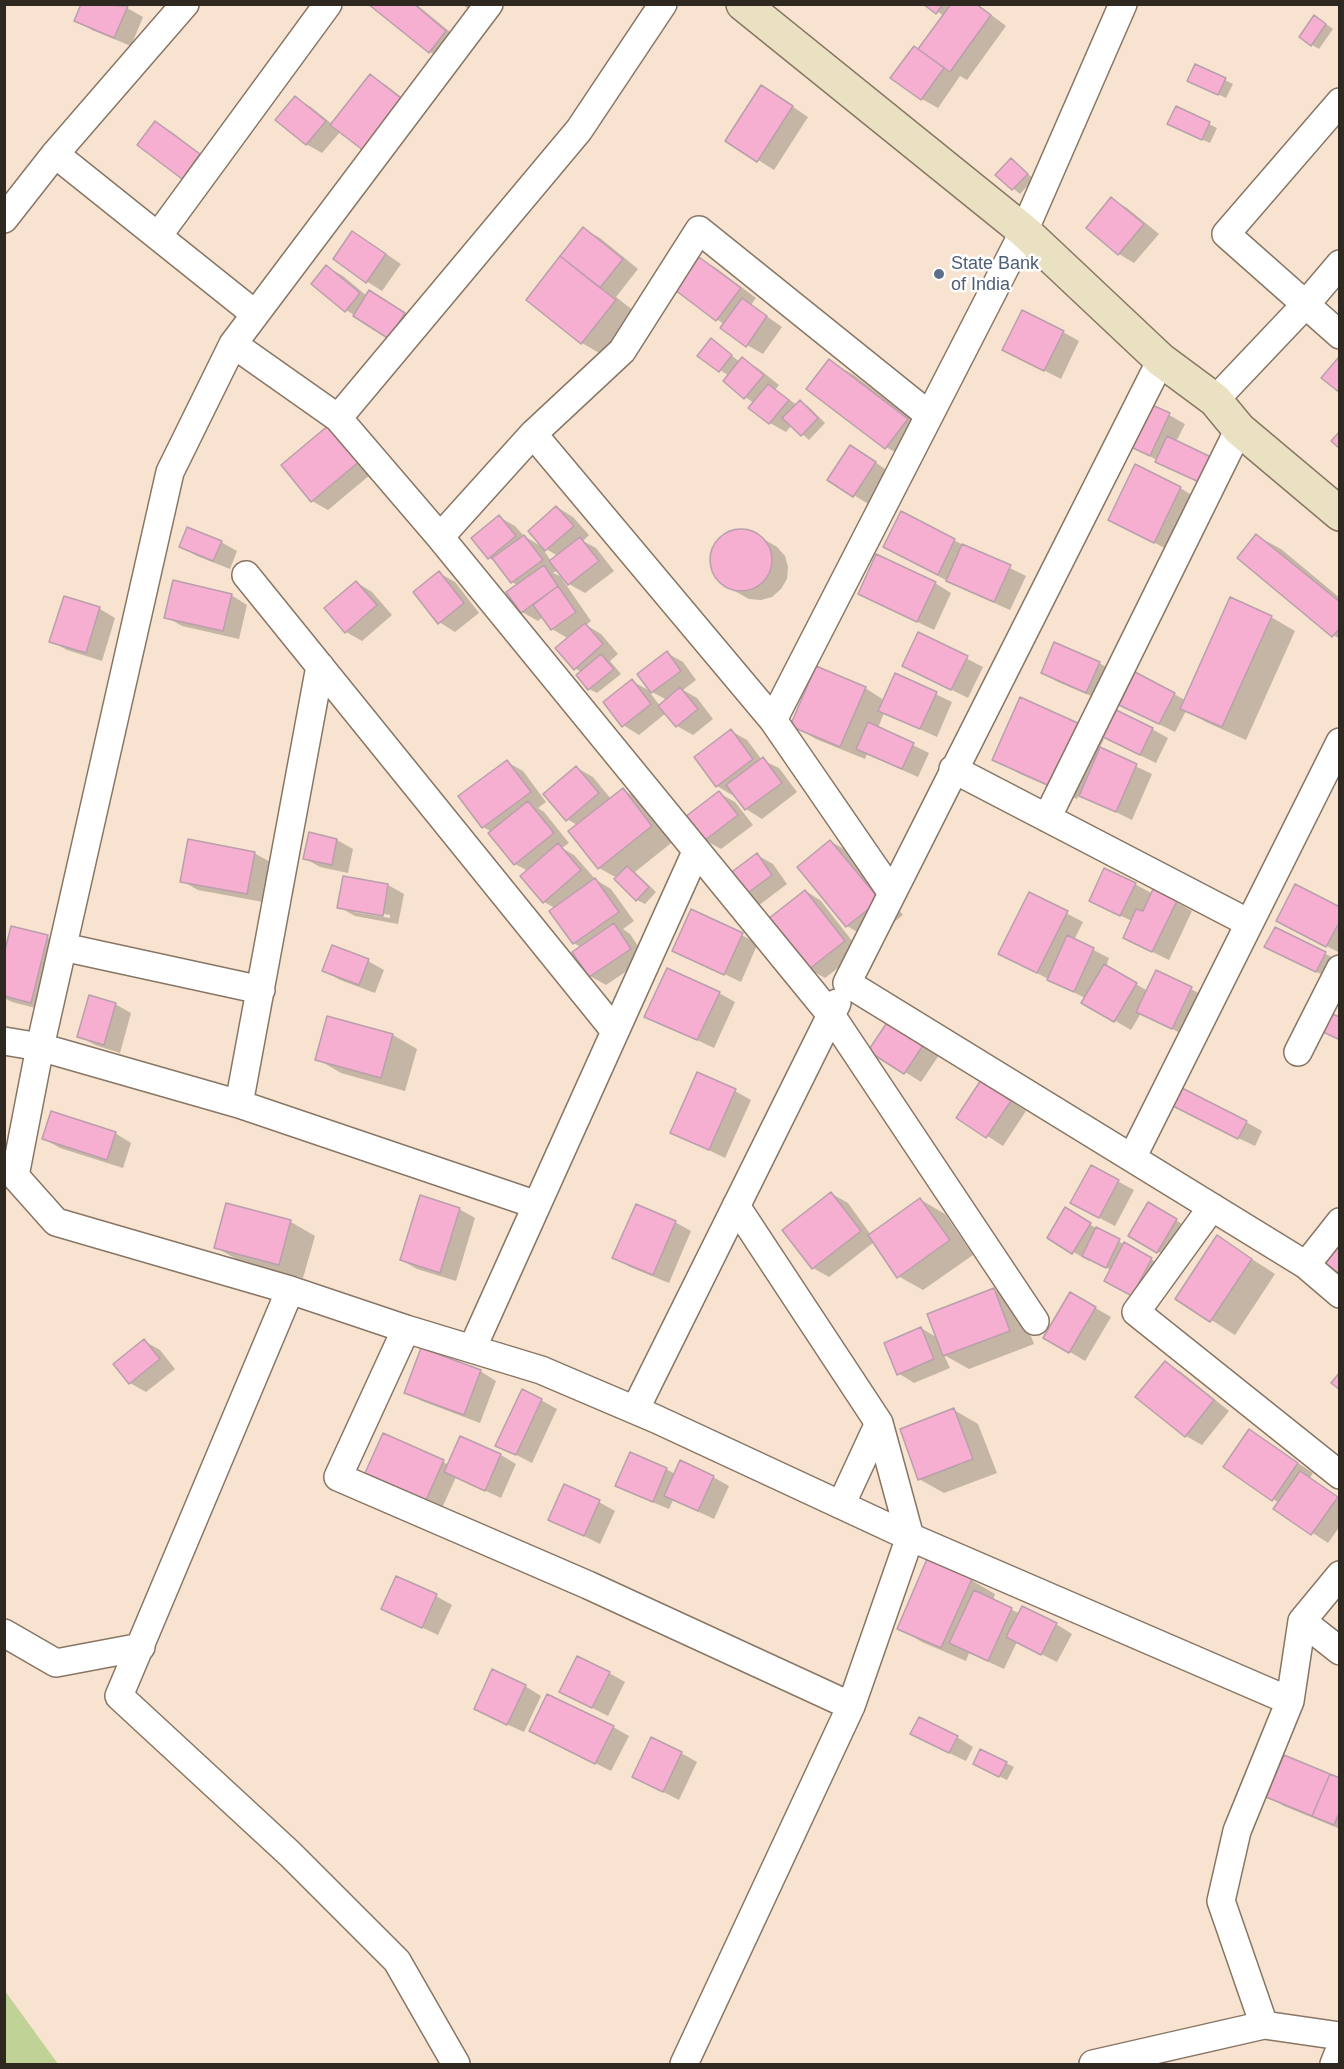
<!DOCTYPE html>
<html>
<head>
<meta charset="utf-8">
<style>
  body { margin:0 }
  #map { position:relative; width:1344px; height:2069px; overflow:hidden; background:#f7e3cf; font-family:Helvetica,sans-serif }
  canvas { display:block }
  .frame { position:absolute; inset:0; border:6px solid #2f2820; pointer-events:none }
</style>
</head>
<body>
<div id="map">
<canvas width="1344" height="2069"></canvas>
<div class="frame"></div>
</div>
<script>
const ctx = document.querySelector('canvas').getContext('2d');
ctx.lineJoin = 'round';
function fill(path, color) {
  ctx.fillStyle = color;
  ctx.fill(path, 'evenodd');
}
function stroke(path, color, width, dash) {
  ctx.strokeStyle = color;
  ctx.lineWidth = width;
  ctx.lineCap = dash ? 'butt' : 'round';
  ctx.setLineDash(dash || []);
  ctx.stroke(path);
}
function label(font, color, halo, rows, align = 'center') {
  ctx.font = font + ' Helvetica,sans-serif';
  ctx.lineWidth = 5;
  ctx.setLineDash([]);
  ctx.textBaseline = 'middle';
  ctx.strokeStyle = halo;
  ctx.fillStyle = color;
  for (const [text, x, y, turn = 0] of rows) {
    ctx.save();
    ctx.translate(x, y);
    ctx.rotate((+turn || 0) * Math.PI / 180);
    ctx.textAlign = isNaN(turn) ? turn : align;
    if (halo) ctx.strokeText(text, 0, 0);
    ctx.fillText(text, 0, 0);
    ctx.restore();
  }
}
const green = new Path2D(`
  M5,1991L58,2064H5Z`);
const shadow = new Path2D(`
  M83,4H120L143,17L131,46L92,30L76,20Z
  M370,4H416L461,41L446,61L430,52Z
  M461,4H472L469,9Z
  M926,4H977L1006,26L967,80L960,76L938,108L922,99L919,50L944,16Z
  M1322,21L1333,29L1319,49L1312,45Z
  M1196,66L1233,84L1226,98L1196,84Z
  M370,76L386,85L422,113L341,131L322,153L306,144L295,98L311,107L332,124Z
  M777,96L808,117L774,170L727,140Z
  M1176,108L1217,128L1210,143L1176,128Z
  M156,122L172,132L215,165L198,187L182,178Z
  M1011,160L1034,179L1020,194L997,175Z
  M1111,199L1127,208L1159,234L1134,263L1119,254Z
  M584,229L600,238L638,269L616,297L639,315L606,357L582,343Z
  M369,242L401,264L382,291L366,281Z
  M700,259L716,268L756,298L751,305L782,327L763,354L747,345L725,325L677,290Z
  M327,267L343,276L367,296L386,301L420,324L405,347L346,310Z
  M1063,332L1079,341L1061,379L1020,358Z
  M718,345L740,362L743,359L759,369L779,385L775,390L797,405L800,402L808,406L825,423L809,440L792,425L786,432L770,423L750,408L754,403L745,397L729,376L699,355Z
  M829,361L854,375L931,434L910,461L886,447Z
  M1169,415L1185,424L1176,442L1216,490L1173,470L1133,446Z
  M331,425L376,470L328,510L312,501Z
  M866,456L891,473L870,505L829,480Z
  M1180,488L1204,502L1178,555L1110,520Z
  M557,507L573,517L589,535L583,541L596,548L614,571L585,593L569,584L558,570L553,573L560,576L591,621L586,625L601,634L618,654L610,661L621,674L597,693L589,689L581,672L575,668L569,639L552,629L543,617L538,621L522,612L518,586L512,582L498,563L489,558L499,517L515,526L524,536L544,548ZM541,546L558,556L551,561Z
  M901,514L1026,576L1010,610L963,589L900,556Z
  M738,530L750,531L777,547L785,556L788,567L787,579L781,589L772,597L761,600L749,599L722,584L714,575L711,563L712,552L718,541L727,534Z
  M1257,536L1281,549L1340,598V639L1333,635Z
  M221,542L237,551L230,569L197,556L181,547Z
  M439,573L455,582L479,613L455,632L439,622Z
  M356,582L372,592L392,615L362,641L346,632Z
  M935,583L951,593L934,630L860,594Z
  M231,595L247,605L239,639L182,626L166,617Z
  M64,598L100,609L115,618L102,661L67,650L51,641Z
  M1271,617L1295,631L1246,740L1206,722L1186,711L1175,732L1136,713L1174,694L1185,700Z
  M919,634L983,667L968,698L904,666Z
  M667,653L683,662L696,680L683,690L697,698L713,719L693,735L677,726L666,713L639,735L623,725L632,681L648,690L660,706L667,700L652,692Z
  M1099,663L1115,672L1103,701L1058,682L1042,673Z
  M896,675L952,702L937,737L884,713L878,728L929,753L918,777L867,754L865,759L816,739L792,725L865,688L884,700Z
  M1080,725L1104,739L1099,749L1152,774L1132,820L1079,794L1077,799L1018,773L994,759Z
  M1152,729L1168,738L1156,763L1121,746Z
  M731,731L747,740L762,760L779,768L797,792L762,819L746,809L734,794L732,795L717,786Z
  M507,762L523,771L546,802L538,808L544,812L569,843L562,848L574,855L596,880L611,889L634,921L623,929L630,934L646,958L606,985L590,976L574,952L580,947L574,943L555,908L544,902L528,871L515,864L492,832L483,827Z
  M577,768L593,777L611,799L623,790L647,803L675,840L635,872L656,892L645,904L637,900L617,878L599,868L577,825L567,819Z
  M719,793L735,802L753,825L721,849L705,840Z
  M310,834L337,840L353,849L348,873L320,867L304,858Z
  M830,841L854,855L903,915L871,940L847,926L799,867Z
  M254,853L270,862L263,902L198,890L182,881Z
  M757,855L773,864L787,884L758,906L742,897Z
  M1135,884L1153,894L1176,902L1192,911L1169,960L1140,946L1132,921L1106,909Z
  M388,885L404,894L398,924L355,916L339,907ZM354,909L390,915V918L354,912Z
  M806,891L821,901L860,951L825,978L809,969Z
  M1030,894L1083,922L1074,940L1109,958L1106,967L1148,991L1191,989L1207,998L1188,1037L1141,1013L1131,1030L1083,1002L1085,998L1000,954Z
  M1340,909V953L1294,929Z
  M691,911L758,943L741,982L674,950Z
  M1275,929L1340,961L1333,980L1266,947Z
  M47,937L63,946L47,1011L12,1002L4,998V961Z
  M368,961L384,970L375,993L340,980L324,971Z
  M719,993L735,1002L714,1048L646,1016Z
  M115,1004L131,1013L120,1053L95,1045L79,1036Z
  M888,1023L939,1055L921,1082L870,1050Z
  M393,1035L417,1049L405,1091L341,1073L317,1059Z
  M735,1091L751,1100L725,1158L672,1132Z
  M997,1092L1026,1111L1003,1146L958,1117Z
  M1190,1115L1246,1122L1262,1131L1255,1146Z
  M115,1133L131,1143L123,1168L60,1148L44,1139Z
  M1091,1167L1134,1190L1115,1226L1088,1212Z
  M832,1194L848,1203L871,1235L921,1200L945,1214L973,1255L923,1290L898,1276L874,1242L829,1277L813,1268Z
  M1149,1204L1192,1230L1174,1261L1130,1235Z
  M227,1205L291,1222L315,1236L303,1278L240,1261L215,1247Z
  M459,1209L475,1218L456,1281L417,1269L401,1260Z
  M1066,1209L1105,1234L1167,1268L1148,1304L1111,1270L1090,1259L1089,1261L1049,1238Z
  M675,1222L691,1231L669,1283L630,1267L614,1257Z
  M1218,1237L1275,1274L1235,1335L1177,1298Z
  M994,1289L1018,1303L1034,1344L969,1369L944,1355L950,1368L914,1383L898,1373L921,1328L938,1338Z
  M1071,1294L1111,1317L1085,1361L1045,1337Z
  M144,1341L160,1350L175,1369L146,1392L130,1383Z
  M1165,1363L1181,1372L1229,1411L1202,1445L1186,1436Z
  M480,1371L496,1381L480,1423L422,1401L406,1392Z
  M541,1400L557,1409L532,1463L497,1445Z
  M954,1410L978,1424L997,1473L944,1493L919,1479Z
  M1250,1431L1313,1473L1310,1478L1340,1498V1526L1328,1543L1275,1508L1279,1503L1273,1499Z
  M461,1438L501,1455L516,1464L501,1498L456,1477L442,1508L383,1482L367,1473L443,1462L449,1465Z
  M666,1469L675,1474L713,1477L729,1486L714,1519L673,1500L669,1509L633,1494L617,1485Z
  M599,1502L615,1511L600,1544L550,1519Z
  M971,1580L995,1594L993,1600L1020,1614L1056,1624L1072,1634L1057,1662L1017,1642L1004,1669L969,1653L966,1661L922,1642L898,1628Z
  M436,1596L452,1605L438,1635L383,1609Z
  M609,1673L625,1682L608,1716L561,1692Z
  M525,1686L541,1696L524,1732L491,1717Z
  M613,1727L629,1736L611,1771L531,1731Z
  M957,1737L973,1747L966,1761L928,1743Z
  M681,1753L697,1762L679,1800L634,1777Z
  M1006,1763L1014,1767L1007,1780L982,1768Z
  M1340,1780V1829L1284,1806L1268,1797Z`);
const building = new Path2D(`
  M81,4L128,6L114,38L74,21Z
  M368,4H414L446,31L429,53Z
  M923,4H943L936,14Z
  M951,4H976L991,15L950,72L918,49Z
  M1314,15L1326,24L1311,46L1299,37Z
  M914,46L944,68L921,100L890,78Z
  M1195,64L1226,78L1218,95L1187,81Z
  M370,74L407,103L368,154L330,125Z
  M761,85L793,106L757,162L725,141Z
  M295,96L326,121L306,145L275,120Z
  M1176,106L1210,122L1202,140L1167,124Z
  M155,121L200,154L182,179L137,145Z
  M1011,158L1028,174L1012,190L995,175Z
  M1111,197L1144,224L1118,255L1086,228Z
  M583,227L623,259L600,288L560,256Z
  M352,231L386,254L366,283L333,259Z
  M560,256L616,300L581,344L526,300Z
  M699,257L741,288L716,321L675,290Z
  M326,265L360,293L345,312L311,284Z
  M369,290L405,313L389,339L353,316Z
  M742,298L767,316L746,347L720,328Z
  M1022,310L1064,331L1044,371L1002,350Z
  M711,338L732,355L719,372L697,356Z
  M742,357L764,375L744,399L723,381Z
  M1338,358L1340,360V393L1321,378Z
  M829,359L908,419L885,449L806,389Z
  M768,384L789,400L769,424L748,408Z
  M800,400L818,418L801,436L782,418Z
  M1150,404L1170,413L1150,456L1131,447Z
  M330,424L361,460L311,502L281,465Z
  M1340,431V449L1331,441Z
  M1167,436L1211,457L1199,482L1155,462Z
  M850,445L876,462L853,497L827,480Z
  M1135,464L1181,487L1154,543L1108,520Z
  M556,506L574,526L545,551L528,531Z
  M901,511L955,539L938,575L883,547Z
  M499,515L516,536L488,559L471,538Z
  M187,527L222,541L213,561L179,547Z
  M710 560a31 31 0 1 1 62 0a31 31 0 1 1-62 0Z
  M1256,534L1340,602V628L1332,637L1237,558Z
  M524,535L543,560L511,583L492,558Z
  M580,537L599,561L568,585L549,561Z
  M962,544L1011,565L994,602L946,581Z
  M876,554L936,582L917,622L858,594Z
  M544,565L558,586L521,613L506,592Z
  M439,571L464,603L438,624L413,592Z
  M173,580L232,594L223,631L164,618Z
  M356,581L377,605L345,633L324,608Z
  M558,586L576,612L551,630L533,605Z
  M64,596L100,607L86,653L49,642Z
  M1230,597L1272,616L1222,727L1180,709Z
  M585,623L603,644L574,670L555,648Z
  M918,632L968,656L951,690L902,666Z
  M1054,642L1100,662L1086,693L1041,673Z
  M667,651L681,671L651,693L637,674Z
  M601,654L614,669L588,690L576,675Z
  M816,666L866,687L840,747L790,726Z
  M1135,672L1175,693L1159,724L1119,705Z
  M895,673L937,692L920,729L878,711Z
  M632,679L651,704L622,727L603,702Z
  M680,687L698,709L676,727L658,706Z
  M1020,697L1080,724L1052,787L992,760Z
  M1116,710L1153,728L1140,755L1103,737Z
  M868,722L914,743L902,769L856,749Z
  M731,729L753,759L716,787L694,757Z
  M1100,747L1137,764L1116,812L1079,796Z
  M763,757L782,783L745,810L726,785Z
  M507,760L531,792L482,828L458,796Z
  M576,766L599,793L566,821L543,794Z
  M623,788L652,826L598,869L568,831Z
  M719,791L738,815L704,841L685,817Z
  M528,801L554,833L514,865L488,833Z
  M309,832L337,839L332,865L303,859Z
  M188,839L255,852L247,894L180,882Z
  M830,840L880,900L846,927L797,867Z
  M558,843L581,870L543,903L520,876Z
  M757,853L772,875L741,898L725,877Z
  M627,866L649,887L636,901L614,879Z
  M1104,868L1136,883L1120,916L1089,901Z
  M343,876L388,884L383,916L337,908Z
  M595,878L619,912L573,944L549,911Z
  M1295,884L1340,907V921L1326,947L1276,921Z
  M1153,889L1177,901L1152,952L1123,938L1136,909L1143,911Z
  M805,890L845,941L808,970L768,919Z
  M1029,892L1068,911L1037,973L998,954Z
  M691,909L743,933L724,975L672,951Z
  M614,923L631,949L589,977L572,952Z
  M11,926L48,935L31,1003L4,996V954Z
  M1275,927L1326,952L1316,972L1264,947Z
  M1067,935L1094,948L1074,992L1047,980Z
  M332,945L369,959L359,985L322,971Z
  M1104,964L1137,983L1114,1022L1081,1003Z
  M667,968L720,992L697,1040L644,1017Z
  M1156,970L1192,987L1172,1029L1136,1012Z
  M89,995L116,1003L104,1045L77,1037Z
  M1327,1012L1340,1017V1040L1319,1030Z
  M327,1016L393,1034L381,1078L315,1060Z
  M888,1021L924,1044L904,1074L868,1051Z
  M697,1072L736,1089L709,1150L670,1133Z
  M981,1080L1011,1101L986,1138L956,1118Z
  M1182,1088L1247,1121L1238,1139L1173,1106Z
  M51,1111L116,1132L107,1160L42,1139Z
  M1091,1165L1119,1180L1099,1218L1070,1203Z
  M831,1192L861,1231L812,1269L782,1230Z
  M420,1195L460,1208L440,1273L400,1260Z
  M920,1198L950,1240L897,1278L868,1235Z
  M1148,1202L1177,1219L1157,1253L1128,1236Z
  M226,1203L291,1220L279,1265L214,1248Z
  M636,1204L676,1221L653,1275L612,1258Z
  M1065,1207L1091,1223L1072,1254L1047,1238Z
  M1096,1227L1120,1239L1106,1268L1082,1256Z
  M1217,1235L1252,1259L1210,1322L1175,1299Z
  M1124,1242L1152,1258L1132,1296L1104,1281Z
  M1340,1242V1274L1324,1262Z
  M994,1288L1010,1331L943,1356L927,1314Z
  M1070,1292L1096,1307L1069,1353L1043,1338Z
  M921,1327L934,1359L897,1375L884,1343Z
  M144,1339L160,1359L129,1384L113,1364Z
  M421,1348L481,1370L464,1415L404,1393Z
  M1165,1361L1214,1400L1185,1437L1135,1397Z
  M1340,1372V1390L1331,1383Z
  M522,1389L542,1399L516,1455L495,1446Z
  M954,1408L973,1459L918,1480L900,1429Z
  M1249,1429L1298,1463L1272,1501L1223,1467Z
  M383,1433L444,1460L426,1500L365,1473Z
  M460,1436L501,1454L485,1491L444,1472Z
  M630,1452L667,1468L653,1502L615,1486Z
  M680,1460L714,1476L698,1511L664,1496Z
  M1300,1471L1338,1497L1311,1535L1273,1509Z
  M564,1484L600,1500L584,1536L548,1520Z
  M927,1559L972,1579L941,1648L897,1629Z
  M396,1576L437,1594L422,1628L381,1609Z
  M974,1590L1012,1608L988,1661L949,1643Z
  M1022,1606L1057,1623L1041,1655L1006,1637Z
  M577,1656L610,1672L592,1708L559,1692Z
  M492,1669L526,1685L507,1725L474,1709Z
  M547,1694L614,1726L595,1764L529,1731Z
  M919,1717L958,1736L949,1753L910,1734Z
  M651,1737L682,1752L663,1792L632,1777Z
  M980,1749L1007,1762L999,1777L973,1764Z
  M1284,1755L1330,1774L1312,1816L1266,1797Z
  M1330,1774L1340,1778V1811L1334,1825L1312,1816Z`);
const street = new Path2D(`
  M489,4L233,344L338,418L579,130L663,4
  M1340,102L1226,234L1340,335
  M55,154L255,314
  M4,219L55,154L185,4
  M158,236L328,4
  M233,344L170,472L40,1047L239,1104L537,1205
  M1161,360L847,983L1306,1265L1340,1294
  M1215,400L1306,304L1340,264
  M338,418L440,537L831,1015L1035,1321
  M533,434L622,351L699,230L929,415
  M440,537L533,434L773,720
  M246,575L615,1031
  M953,769L1249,923
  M1047,818L1239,429
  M892,893L773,720L1024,231L1123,4
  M63,947L261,990
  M4,1041L40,1047L15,1176L56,1222L290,1290L406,1329L541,1370L656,1419L910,1537L1290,1701
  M1298,1052L1340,969
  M239,1104L320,666
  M1132,1158L1340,742
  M736,1206L879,1423L841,1505
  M1212,1207L1136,1312L1340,1475
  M1306,1265L1340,1222
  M290,1290L119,1696L290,1854L397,1961L456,2064
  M406,1329L338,1477L588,1585L851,1706
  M472,1349L696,852
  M635,1410L837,1003
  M1340,1575L1302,1621L1290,1701L1237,1831L1221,1901L1264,2025L1340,2036
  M1302,1621L1340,1651
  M4,1633L56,1663L141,1647
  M684,2064L851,1706L910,1537L879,1423
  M1093,2064L1264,2025
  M1334,2064L1340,2049`);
const secondary = new Path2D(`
  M743,4L1024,231L1161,360L1215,400L1239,429L1340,514`);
const markers = [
  [939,274,6,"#5c6f8a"]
];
const serviceNames = [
  ["State Bank",951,264],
  ["of India",951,285]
];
fill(green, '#c1d297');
fill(shadow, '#0003');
fill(building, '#f6aed1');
stroke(building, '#b99fab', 1.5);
stroke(street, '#887665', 30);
stroke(secondary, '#887665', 36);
stroke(street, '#fff', 27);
stroke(secondary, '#e9e1c2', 33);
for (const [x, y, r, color] of markers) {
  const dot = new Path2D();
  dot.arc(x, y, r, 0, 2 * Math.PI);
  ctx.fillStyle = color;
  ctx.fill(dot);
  stroke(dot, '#fff', 2);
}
label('18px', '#4e5e75', '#fff', serviceNames, 'left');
</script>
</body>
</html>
